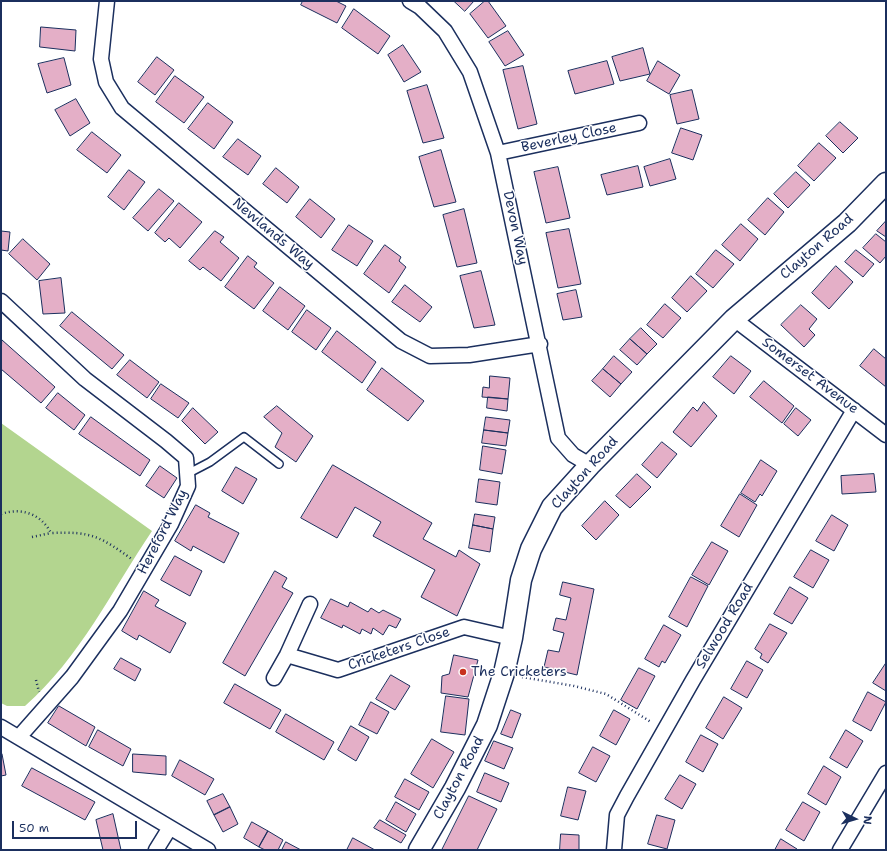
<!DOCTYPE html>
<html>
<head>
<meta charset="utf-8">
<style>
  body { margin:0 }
  #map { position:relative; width:887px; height:851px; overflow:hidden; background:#fff; font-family:"Shantell Sans",sans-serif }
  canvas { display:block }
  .frame { position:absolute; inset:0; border:2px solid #1b2f5e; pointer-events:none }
  .north { position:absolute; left:835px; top:799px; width:40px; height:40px; -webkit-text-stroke:3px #fff; paint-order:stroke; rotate:95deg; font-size:11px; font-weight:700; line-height:16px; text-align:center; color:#1b2f5e }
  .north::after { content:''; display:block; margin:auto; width:14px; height:18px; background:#1b2f5e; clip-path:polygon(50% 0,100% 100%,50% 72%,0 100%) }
  .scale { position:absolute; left:12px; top:821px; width:125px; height:18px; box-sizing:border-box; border:2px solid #1b2f5e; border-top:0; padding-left:5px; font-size:12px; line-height:14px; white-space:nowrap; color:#1b2f5e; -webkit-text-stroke:3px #fff; paint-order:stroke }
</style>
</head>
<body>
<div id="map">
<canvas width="887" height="851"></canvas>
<div class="frame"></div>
<div class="north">N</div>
<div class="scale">50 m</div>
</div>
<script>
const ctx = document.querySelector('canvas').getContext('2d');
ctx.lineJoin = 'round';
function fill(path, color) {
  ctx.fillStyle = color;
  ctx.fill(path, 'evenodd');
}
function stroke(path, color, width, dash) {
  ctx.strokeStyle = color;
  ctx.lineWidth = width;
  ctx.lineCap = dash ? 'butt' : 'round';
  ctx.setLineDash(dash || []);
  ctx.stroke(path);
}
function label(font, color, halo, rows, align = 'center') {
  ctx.font = font + ' "Shantell Sans",sans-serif';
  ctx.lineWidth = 3;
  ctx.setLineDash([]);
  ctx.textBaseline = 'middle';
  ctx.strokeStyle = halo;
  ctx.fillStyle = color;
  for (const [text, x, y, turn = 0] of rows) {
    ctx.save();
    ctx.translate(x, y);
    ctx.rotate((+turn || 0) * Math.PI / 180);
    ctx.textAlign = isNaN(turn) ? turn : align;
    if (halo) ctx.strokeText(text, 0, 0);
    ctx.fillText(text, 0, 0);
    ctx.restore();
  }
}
const green = new Path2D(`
  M1,423L152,531C112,590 80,658 25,706H7L1,703Z`);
const building = new Path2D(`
  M303,1H336L346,6L337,23L301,5Z
  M454,1H474L465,11Z
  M485,1H488L506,26L488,38L470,14Z
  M354,9L390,36L378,54L342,28Z
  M41,27L76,30L75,51L40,47Z
  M508,31L524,55L505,66L489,42Z
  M403,45L421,72L404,82L388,55Z
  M643,48L650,74L620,81L612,57Z
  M157,57L174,70L155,95L138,82Z
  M64,58L71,85L47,93L38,64Z
  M607,61L614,84L575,94L568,71Z
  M658,61L680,75L669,94L647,81Z
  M523,66L537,124L518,129L503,70Z
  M175,76L204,97L184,123L156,102Z
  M427,85L444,138L423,143L407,91Z
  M692,90L699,119L677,124L670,95Z
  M76,99L90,123L70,136L55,110Z
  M208,103L233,122L214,149L188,129Z
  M840,122L858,138L843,153L826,136Z
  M681,128L702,135L693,160L672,153Z
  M92,132L121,155L107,173L77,150Z
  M238,139L261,156L248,175L223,157Z
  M819,143L836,158L814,181L798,166Z
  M441,150L456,202L434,207L419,157Z
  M670,159L676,179L650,186L644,167Z
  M638,166L643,187L607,195L601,175Z
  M558,167L570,218L546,223L534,172Z
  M276,168L299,187L287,203L263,184Z
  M129,170L145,182L124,210L108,197Z
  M796,172L810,185L788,208L774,194Z
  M159,189L174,201L148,231L133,218Z
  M768,198L784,212L765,235L748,220Z
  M310,199L335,219L321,238L296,217Z
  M179,203L202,222L180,248L169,238L165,242L155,233Z
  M464,209L477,263L457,267L443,215Z
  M886,221V237L877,231Z
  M741,224L758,239L740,261L722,245Z
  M349,225L373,241L357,266L332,250Z
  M569,229L581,284L558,288L546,233Z
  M1,231L10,232L8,251L1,250Z
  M215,231L224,237L220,242L239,258L221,281L203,267L200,270L189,261Z
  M876,234L886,242V256L880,263L863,248Z
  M23,239L50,264L37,280L9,254Z
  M385,245L401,257L399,261L406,267L389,293L364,274Z
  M716,250L734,264L713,288L696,274Z
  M856,250L874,264L863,277L845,262Z
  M248,256L257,263L254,267L274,283L254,309L225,287Z
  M836,266L853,282L829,309L812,293Z
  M481,271L495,325L474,328L460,276Z
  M691,276L707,291L687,312L672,298Z
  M61,278L65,313L43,314L39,281Z
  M405,285L432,307L420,322L392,302Z
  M280,287L305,306L288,330L263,311Z
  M576,290L582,317L563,320L557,294Z
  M665,304L681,318L663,338L647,325Z
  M801,305L817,319L809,329L815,335L804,347L781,325Z
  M307,310L331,328L316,350L292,332Z
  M72,312L124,355L112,369L60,326Z
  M641,328L657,344L647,354L630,339Z
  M337,331L376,362L362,383L322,352Z
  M630,339L647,354L637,365L620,350Z
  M2,340L55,387L41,403L1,369Z
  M874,349L886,359V387L860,366Z
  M614,356L632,372L621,384L603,369Z
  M731,356L751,371L734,394L713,377Z
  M130,360L159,382L147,398L117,375Z
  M382,368L424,401L408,421L367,390Z
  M603,369L621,384L610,397L592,381Z
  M490,376L510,378L508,399L482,397L483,387L489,388Z
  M764,381L794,406L782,423L750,397Z
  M161,384L189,403L178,418L151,399Z
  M58,393L85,415L74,430L46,408Z
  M488,397L508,399L507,411L487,408Z
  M704,402L717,416L691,447L673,432L693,407L697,411Z
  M277,406L313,436L296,462L275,447L282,433L264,417Z
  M193,408L218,432L205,444L182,421Z
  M796,408L811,420L798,436L784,424Z
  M91,417L150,460L140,476L79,434Z
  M486,417L510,420L508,433L484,430Z
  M484,430L508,433L506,446L482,443Z
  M662,442L677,454L657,478L642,465Z
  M483,446L506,450L502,474L480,470Z
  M761,460L777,471L762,496L760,494L755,502L741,493Z
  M333,465L432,523L423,539L456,557L459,550L480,564L457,616L421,597L435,570L373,536L381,522L355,507L337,538L301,518Z
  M160,466L177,478L164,498L146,486Z
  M236,467L257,479L243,504L222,491Z
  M637,474L651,487L630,508L616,496Z
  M874,474L876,492L842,494L841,476Z
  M479,479L500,482L497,505L476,502Z
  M740,494L757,505L739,537L721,526Z
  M605,501L619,515L596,540L582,526Z
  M196,505L210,513L208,517L239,533L224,563L193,546L191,551L175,541Z
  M475,514L495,517L493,529L473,525Z
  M832,515L848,525L834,551L816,541Z
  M473,525L493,529L490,552L469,548Z
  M712,542L728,551L709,585L692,575Z
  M811,550L829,560L813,588L794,577Z
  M175,556L202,571L190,596L161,580Z
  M275,571L287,578L282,587L293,593L245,676L223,663Z
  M691,577L708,586L687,627L669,617Z
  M563,582L594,589L577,675L544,667L548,650L559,652L564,633L553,630L556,618L566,620L571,598L560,595Z
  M790,587L808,598L792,624L774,614Z
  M144,591L159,600L155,606L186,623L170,653L139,635L137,640L122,631Z
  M331,599L348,607L350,602L368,612L371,608L379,613L383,610L401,619L396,628L389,625L383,635L373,628L371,634L362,629L360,634L343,625L342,628L321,618Z
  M770,624L787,633L768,663L760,658L762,654L755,649Z
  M664,625L681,635L665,663L662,661L659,667L645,659Z
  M454,655L478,660L468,697L441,693L442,676L449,674Z
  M121,658L141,669L135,681L114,669Z
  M747,661L763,670L747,698L731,689Z
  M886,663V691L873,683Z
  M639,668L655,676L637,709L621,700Z
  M391,675L410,686L395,710L376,699Z
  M235,684L281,710L270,729L224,703Z
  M868,692L886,702L871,731L853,721Z
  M446,696L469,699L465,735L441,732Z
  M724,697L742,708L723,739L706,728Z
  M371,702L389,712L377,734L359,725Z
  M59,706L95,727L86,746L48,723Z
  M511,710L521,714L512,738L501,734Z
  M614,710L630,719L616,745L600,736Z
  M286,714L334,742L324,760L276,732Z
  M351,726L369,737L356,761L338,750Z
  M98,730L131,749L123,766L89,747Z
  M846,730L863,741L847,768L830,758Z
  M701,735L718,744L703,772L686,762Z
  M432,739L454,752L433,788L411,774Z
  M494,741L513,748L504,769L485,761Z
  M593,747L610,756L596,782L579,773Z
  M2,754L6,775L1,776V754Z
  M133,754L166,756V775L133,772Z
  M180,760L214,779L205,795L172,776Z
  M824,766L841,777L826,805L808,794Z
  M32,768L95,802L85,820L22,786Z
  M485,773L509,783L501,802L477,792Z
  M680,775L696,784L682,809L665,799Z
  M405,779L429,792L419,810L395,797Z
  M568,787L586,791L578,820L561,816Z
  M223,794L230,807L214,815L207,801Z
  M469,796L497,809L477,850H442Z
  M396,802L416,814L406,832L386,820Z
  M803,802L820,812L804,841L786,830Z
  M230,807L238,824L223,832L214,815Z
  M113,814L121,850H103L96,820Z
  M657,815L675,820L667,849L648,844Z
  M380,820L406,835L401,843L374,828Z
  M252,822L268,831L259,847L244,838Z
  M268,831L283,840L278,850H265L259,847Z
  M561,834L579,835V850H560Z
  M353,838L375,850H347Z
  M781,839L797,849V850H775Z
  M286,842L301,850H282Z`);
const path = new Path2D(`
  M1,514C22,507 41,514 51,533C92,531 101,537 133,560
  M32,537L51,533
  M522,677L574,686L606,694L651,722
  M36,680L39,692`);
const lane = new Path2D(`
  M187,474L210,462L244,437L279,464`);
const street = new Path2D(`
  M107,1L101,59L106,82L122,108L401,341L430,356L469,355L540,344
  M410,1L420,7L445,31L470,72L498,153L558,438L573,455L590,465
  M498,153L639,123
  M1,301L85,379L166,441L186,458L188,486L171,524L120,611L72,677L19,737
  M734,319L886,435
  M287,655L338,670L464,627L512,638
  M274,678L287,655L310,604
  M1,727L208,850
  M156,850L169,829
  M614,850L617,815L627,796L693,680L854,410
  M840,850L886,773`);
const secondary = new Path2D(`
  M419,850L455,788L487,725L504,673L512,638L521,580L531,549L552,507L590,465L734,319L847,223L886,183`);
const markers = [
  [463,672,4,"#c8321e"]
];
const streetNames = [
  ["Beverley Close",569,138,-12],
  ["Devon Way",515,228,78],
  ["Newlands Way",273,234,40],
  ["Clayton Road",817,247,-41],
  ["Somerset Avenue",810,376,37],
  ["Clayton Road",585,473,-48],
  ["Hereford Way",163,532,-63],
  ["Selwood Road",725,626,-59],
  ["Cricketers Close",399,649,-19],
  ["Clayton Road",459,778,-62]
];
const poiNames = [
  ["The Cricketers",471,672]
];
fill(green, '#b3d58f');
fill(building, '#e4afc7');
stroke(building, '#1b2f5e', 1);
stroke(lane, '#1b2f5e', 10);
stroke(street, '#1b2f5e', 17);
stroke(secondary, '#1b2f5e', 23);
stroke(path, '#1b2f5e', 2.5, [1, 3]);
stroke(lane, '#fff', 7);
stroke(street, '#fff', 14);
stroke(secondary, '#fff', 20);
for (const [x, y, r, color] of markers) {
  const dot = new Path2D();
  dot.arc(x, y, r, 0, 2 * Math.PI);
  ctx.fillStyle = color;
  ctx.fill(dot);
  stroke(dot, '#fff', 1.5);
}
label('14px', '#1b2f5e', '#fff', streetNames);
label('14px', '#1b2f5e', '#fff', poiNames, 'left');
</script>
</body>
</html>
